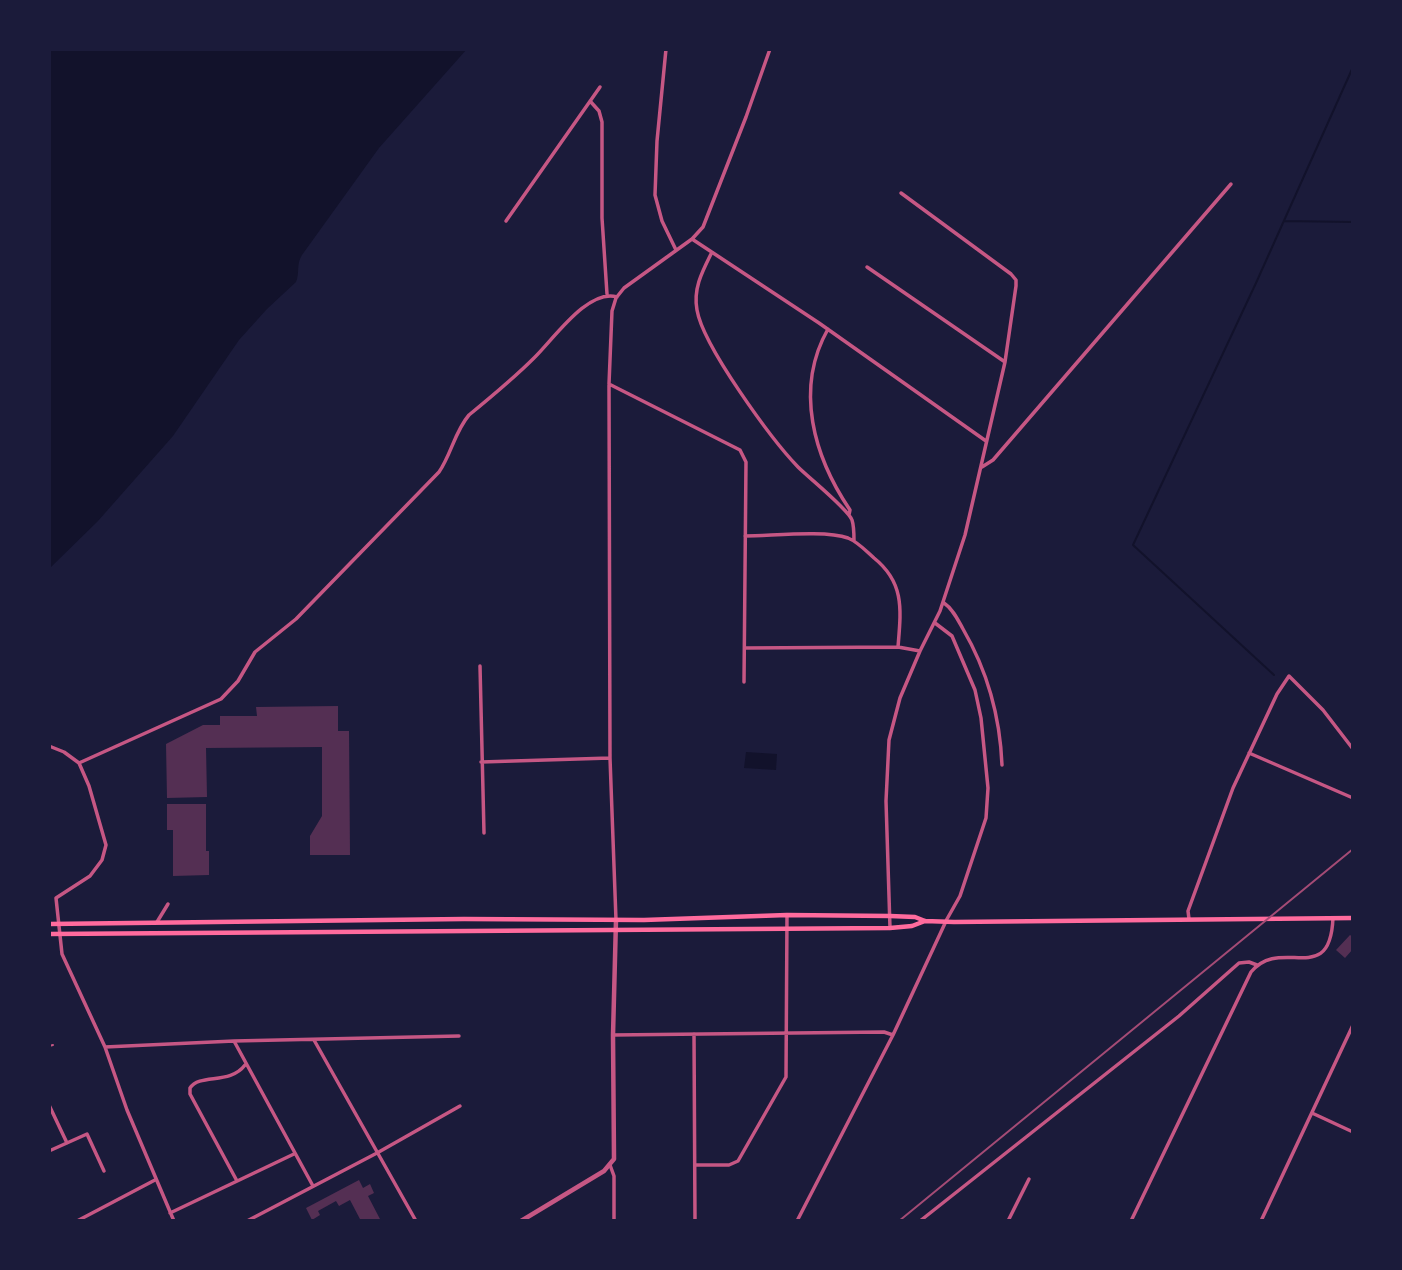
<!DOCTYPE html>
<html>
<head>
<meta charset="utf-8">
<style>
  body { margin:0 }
  #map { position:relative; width:1402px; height:1270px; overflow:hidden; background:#1b1b3a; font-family:Overpass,sans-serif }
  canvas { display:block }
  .frame { position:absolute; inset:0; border:51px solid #1b1b3a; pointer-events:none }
</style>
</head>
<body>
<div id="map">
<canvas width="1402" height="1270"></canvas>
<div class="frame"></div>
</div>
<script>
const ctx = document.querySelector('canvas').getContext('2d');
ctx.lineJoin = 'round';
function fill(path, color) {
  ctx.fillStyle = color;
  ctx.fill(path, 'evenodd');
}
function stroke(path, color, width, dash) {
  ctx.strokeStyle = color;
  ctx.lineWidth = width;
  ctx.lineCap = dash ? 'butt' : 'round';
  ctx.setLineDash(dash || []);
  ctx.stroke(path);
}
const water = new Path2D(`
  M49,49H467L379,148L302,255C296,264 300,273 296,282L267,309L239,340L173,436L98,521L49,569Z
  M746,752L777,754L776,770L744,768Z`);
const stream = new Path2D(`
  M1284,221L1353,222
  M1274,675L1133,545L1256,283L1353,67`);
const building = new Path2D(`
  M338,706V731H349L350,855H310V836L322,816V747L206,748L207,797L167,798L166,744L203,725H220V716H257L256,707Z
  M167,804H206V851H209V875L173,876V830H167Z
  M1350,935L1353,937V949L1345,958L1336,950Z
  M359,1180L363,1188L370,1184L374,1193L368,1196L381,1221H361L350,1200L339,1206L336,1201L318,1211L320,1215L312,1220L306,1208Z`);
const service = new Path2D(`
  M49,1046L53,1045`);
const minor = new Path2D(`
  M666,49L657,141L655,195L662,221L676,250
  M590,101L599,111L602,122V218L607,294
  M506,221L600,87
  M692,239L819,323L986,441
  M711,254C702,272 693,289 697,310C703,346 772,440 798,467C809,478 848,509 852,520C854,526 854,535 854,541
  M867,267L1005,362
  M828,329C794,389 814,457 850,510L849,515
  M609,384L740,450L746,462L744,682
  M982,467L993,460L1231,184
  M745,536C771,536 825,530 848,538C858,542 866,551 874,558C905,583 901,610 898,647
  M944,603C953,609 958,620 963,629C988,672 1000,716 1002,765
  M746,648L898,647L920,651
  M480,666L484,833
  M49,746L64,752L79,763L89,786L106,845L102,860L90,876L56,898L62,954L105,1047L127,1110L174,1221
  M1249,753L1353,798
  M481,762L610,758
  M79,763L221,699L238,681L255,652L296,619L439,472C451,455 455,431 469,415C491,397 514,378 534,358C553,340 588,288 617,297
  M1189,919L1188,911L1233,788L1277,694L1289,676L1323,710L1353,749
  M616,920L610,758L609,384L612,311L616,298L624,288L692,239L703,227L746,117L770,49
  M157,922L168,904
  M890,928L886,801L889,740L900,698L920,651L940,611L965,535L1005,362L1016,286V280L1011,274L901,193
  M694,1034L695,1221
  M613,1035L884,1032L893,1035
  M314,1040L416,1221
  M234,1041L313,1186
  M105,1047L234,1041L459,1036
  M49,1105L67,1143
  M1312,1113L1353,1132
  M49,1151L87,1134L104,1171
  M610,1165L614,1176V1221
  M696,1165H729L738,1161L786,1077L787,915
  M237,1181L190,1094V1088C200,1073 230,1085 245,1065
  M170,1213L294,1154
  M77,1221L155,1180
  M247,1221L377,1153L460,1106
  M797,1221L893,1035L947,919L960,896L986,818L988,788L981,718L975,690L952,636L935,623
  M920,1221L1179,1016L1239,963L1249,962L1257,965
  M1008,1221L1029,1179
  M1131,1221L1251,972C1281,935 1330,989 1333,918
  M1261,1221L1353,1025`);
const tertiary = new Path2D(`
  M521,1221L604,1171L614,1159L613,1035L616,920`);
const secondary = new Path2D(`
  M49,924L464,919L644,920L787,915L890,916L915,917L925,921L954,922L1353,918
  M49,934L890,928L912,926L925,921`);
const rail = new Path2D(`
  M899,1221L1353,849`);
fill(water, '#12122b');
stroke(stream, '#12122b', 2);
fill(building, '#542f53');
stroke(service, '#c65784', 2);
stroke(minor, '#c65784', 3.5);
stroke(tertiary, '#c65784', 4.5);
stroke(secondary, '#ff6b9d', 4.5);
stroke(rail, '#a44b75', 2);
</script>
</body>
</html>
